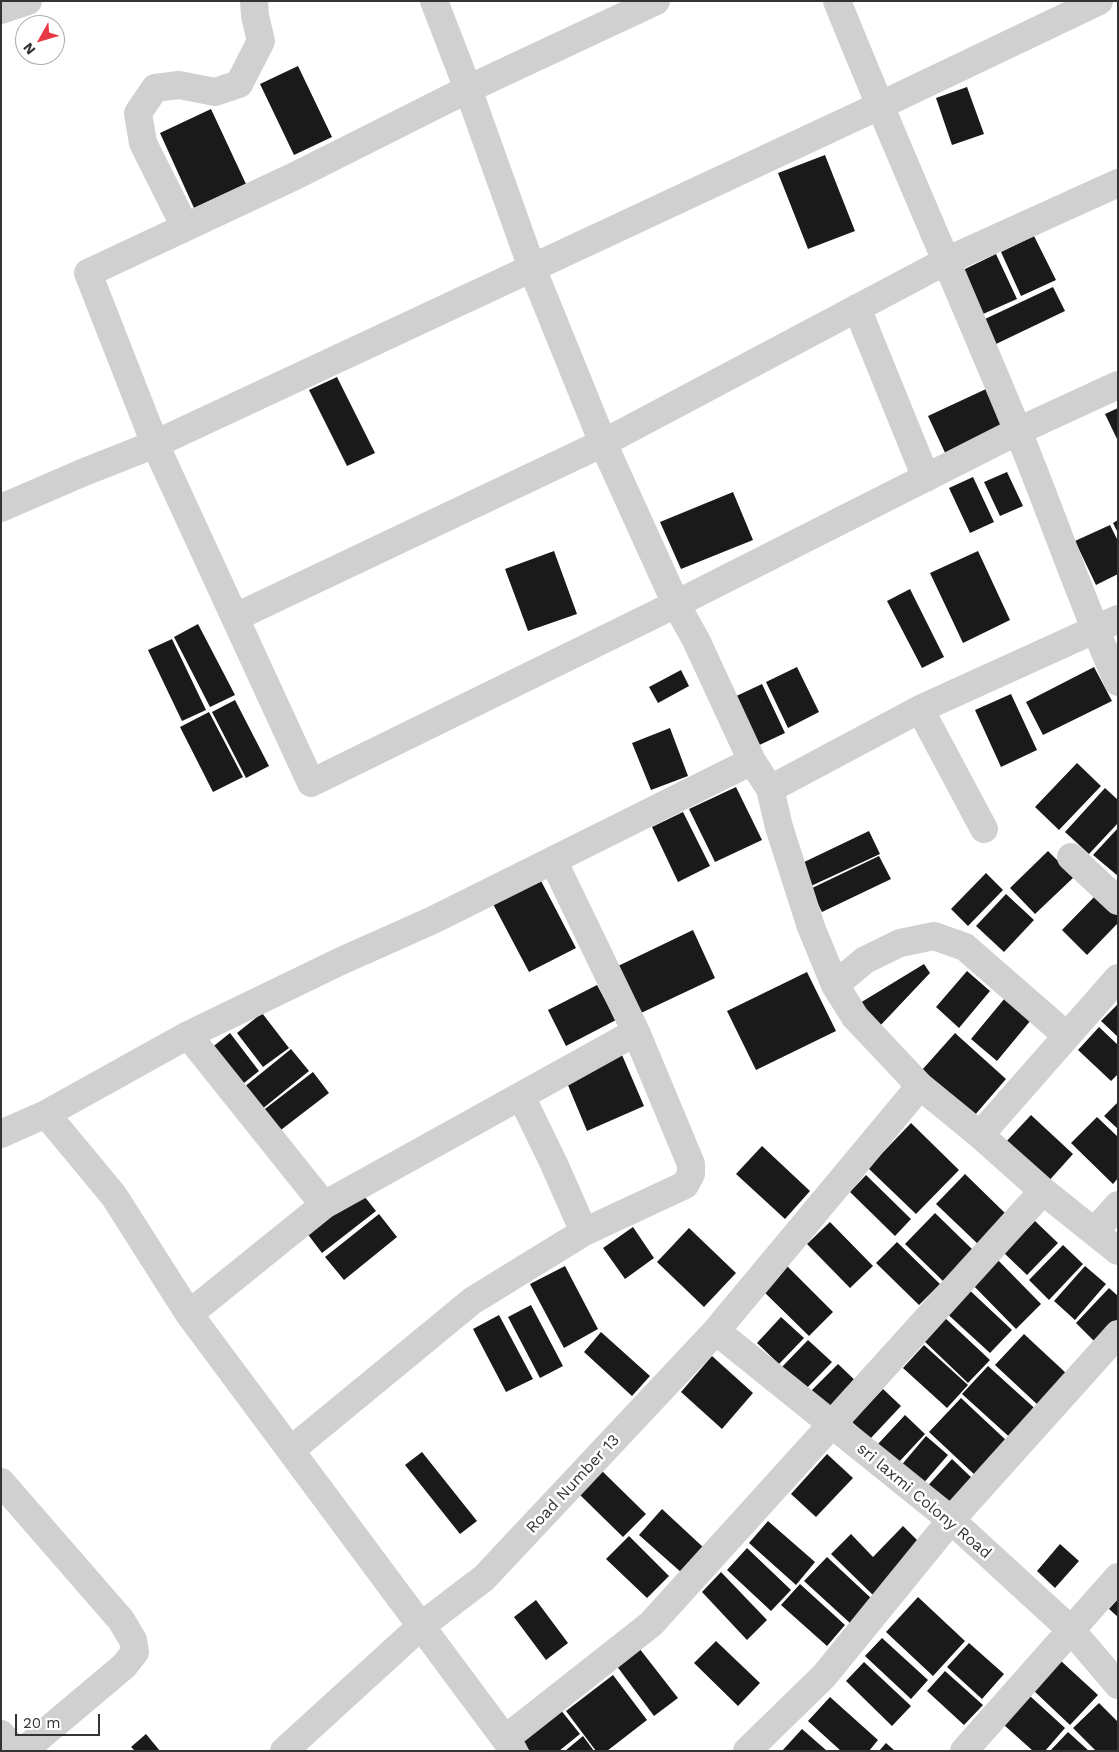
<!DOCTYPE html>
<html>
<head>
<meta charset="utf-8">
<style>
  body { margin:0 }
  #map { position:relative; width:1119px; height:1752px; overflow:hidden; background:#fff; font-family:"Work Sans",sans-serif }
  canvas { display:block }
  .frame { position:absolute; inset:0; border:2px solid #333; pointer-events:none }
  .north { position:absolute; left:15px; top:15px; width:50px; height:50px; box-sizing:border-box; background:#fff; border:1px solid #adadad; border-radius:50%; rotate:231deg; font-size:14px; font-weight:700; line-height:20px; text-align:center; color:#333 }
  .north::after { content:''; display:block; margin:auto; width:18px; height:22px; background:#e63946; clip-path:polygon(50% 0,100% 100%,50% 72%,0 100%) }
  .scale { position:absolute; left:15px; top:1714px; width:85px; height:22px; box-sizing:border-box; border:2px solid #333; border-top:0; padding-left:6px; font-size:15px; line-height:18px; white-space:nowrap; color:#333; -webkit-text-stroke:4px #fff; paint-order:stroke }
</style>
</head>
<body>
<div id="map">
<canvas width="1119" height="1752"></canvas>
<div class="frame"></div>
<div class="north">N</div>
<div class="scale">20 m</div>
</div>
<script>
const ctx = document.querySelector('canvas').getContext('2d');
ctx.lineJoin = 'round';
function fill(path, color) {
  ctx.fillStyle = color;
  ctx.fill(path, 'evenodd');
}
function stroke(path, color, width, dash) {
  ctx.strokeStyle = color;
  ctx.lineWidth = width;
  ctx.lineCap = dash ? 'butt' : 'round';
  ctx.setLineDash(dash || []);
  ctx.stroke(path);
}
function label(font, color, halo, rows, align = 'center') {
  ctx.font = font + ' "Work Sans",sans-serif';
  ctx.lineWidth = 5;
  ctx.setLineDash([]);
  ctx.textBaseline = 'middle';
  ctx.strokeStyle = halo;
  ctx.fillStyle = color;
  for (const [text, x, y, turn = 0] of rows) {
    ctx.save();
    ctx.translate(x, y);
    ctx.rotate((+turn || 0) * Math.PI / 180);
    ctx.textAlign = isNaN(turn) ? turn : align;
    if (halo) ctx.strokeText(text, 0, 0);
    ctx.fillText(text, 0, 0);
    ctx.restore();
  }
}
const building = new Path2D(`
  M298,66L332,137L294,155L260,84Z
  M967,87L984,134L952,145L936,98Z
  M211,109L246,184L194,208L160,133Z
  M825,155L855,231L808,249L778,173Z
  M1034,236L1056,280L1021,296L1001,252Z
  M996,254L1017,299L983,314L963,270Z
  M1053,287L1065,311L996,344L985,319Z
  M337,377L375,453L347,466L309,390Z
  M986,389L1005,429L947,457L928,416Z
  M1118,408V441L1105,414Z
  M1007,472L1023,506L1000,516L984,482Z
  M973,477L994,522L970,533L949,488Z
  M733,492L753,540L681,569L660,522Z
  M1118,520V533L1113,523Z
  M1110,525L1118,541V574L1096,585L1075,541Z
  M554,551L577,614L528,631L505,569Z
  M978,551L1010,620L963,643L930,573Z
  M910,589L944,657L922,668L887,601Z
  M198,624L235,695L210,707L174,637Z
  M172,639L206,710L182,721L148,650Z
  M797,667L819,712L788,728L766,682Z
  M1094,667L1112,701L1043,735L1026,702Z
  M681,670L689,686L658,703L649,687Z
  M762,684L785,733L753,748L730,699Z
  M1011,694L1037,750L1001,767L975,710Z
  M235,700L269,766L246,778L212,712Z
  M209,712L243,777L213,792L180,727Z
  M670,728L688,776L651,790L632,743Z
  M1077,763L1101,786L1059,830L1035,807Z
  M736,787L762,840L715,862L689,809Z
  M1105,788L1118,800V823L1089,854L1065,832Z
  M683,812L710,866L678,882L652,827Z
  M1118,828V876L1093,855Z
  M869,831L880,854L811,886L800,864Z
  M1048,851L1074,877L1035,914L1010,888Z
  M879,856L891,879L822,912L810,889Z
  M986,873L1003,890L968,926L951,909Z
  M540,879L576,948L529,972L493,904Z
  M1006,894L1034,920L1004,952L976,926Z
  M1097,894L1118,913V923L1087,955L1062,930Z
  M693,930L715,978L641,1013L618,966Z
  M924,964L930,973L878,1028L855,1006Z
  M967,971L990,991L959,1028L936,1007Z
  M807,972L836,1031L756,1070L727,1011Z
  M597,985L616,1020L566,1046L548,1010Z
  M1005,998L1031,1020L997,1061L971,1039Z
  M1118,1004V1037L1101,1021Z
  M262,1013L289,1048L263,1067L237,1033Z
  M1099,1027L1118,1045V1074L1111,1081L1078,1050Z
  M230,1033L259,1071L239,1087L210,1049Z
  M955,1033L1006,1079L974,1116L922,1070Z
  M291,1049L309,1071L256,1114L238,1092Z
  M622,1055L644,1106L587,1131L565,1078Z
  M313,1072L329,1093L273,1136L257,1115Z
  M1118,1102V1129L1104,1116Z
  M1031,1115L1073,1154L1046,1184L1004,1144Z
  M1097,1117L1118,1137V1178L1113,1184L1071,1143Z
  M911,1123L959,1170L916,1214L868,1168Z
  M762,1146L810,1191L785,1219L736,1174Z
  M965,1174L1007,1215L979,1245L936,1204Z
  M866,1175L911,1219L895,1236L850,1192Z
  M357,1187L376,1211L322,1253L303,1228Z
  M935,1213L973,1250L943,1281L905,1244Z
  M379,1214L397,1237L344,1280L325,1257Z
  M1035,1221L1058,1243L1027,1275L1004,1253Z
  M830,1222L873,1266L850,1288L807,1244Z
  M633,1227L654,1258L625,1279L603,1248Z
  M689,1228L736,1273L704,1307L657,1262Z
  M897,1242L940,1284L919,1305L876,1263Z
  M1063,1245L1083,1264L1049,1300L1029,1280Z
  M994,1256L1041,1304L1016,1329L969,1281Z
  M785,1264L833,1312L809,1336L761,1289Z
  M565,1266L598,1329L564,1348L530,1284Z
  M1085,1266L1106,1284L1075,1320L1054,1301Z
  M964,1285L1012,1330L990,1353L942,1309Z
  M1109,1288L1118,1296V1322L1097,1344L1076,1323Z
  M531,1305L563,1366L540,1378L508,1317Z
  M499,1315L533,1379L506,1392L473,1329Z
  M781,1317L804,1338L779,1364L757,1343Z
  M944,1317L990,1360L968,1383L923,1340Z
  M601,1332L650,1376L632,1396L584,1352Z
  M1024,1334L1067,1374L1039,1406L995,1365Z
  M808,1340L832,1362L804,1391L781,1368Z
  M924,1345L968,1385L947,1408L903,1368Z
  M712,1356L753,1393L722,1429L681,1392Z
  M838,1364L860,1385L829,1416L807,1395Z
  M988,1366L1041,1414L1015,1442L962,1394Z
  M883,1389L901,1406L870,1439L852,1422Z
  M961,1398L1008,1442L976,1476L929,1432Z
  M905,1415L925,1434L898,1463L878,1444Z
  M926,1436L948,1455L921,1486L899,1468Z
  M422,1452L477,1521L460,1534L405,1465Z
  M827,1454L853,1478L816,1517L791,1494Z
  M952,1459L972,1478L944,1510L923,1491Z
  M600,1469L646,1514L623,1537L577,1492Z
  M662,1509L704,1548L682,1573L639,1535Z
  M768,1521L815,1562L796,1585L749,1543Z
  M903,1526L924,1547L875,1597L831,1554L851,1534L873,1557Z
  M629,1536L669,1576L647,1598L606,1559Z
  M1060,1544L1079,1561L1055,1588L1037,1571Z
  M747,1548L791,1590L771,1611L727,1570Z
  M827,1557L872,1599L850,1623L804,1581Z
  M721,1572L767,1620L747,1640L702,1592Z
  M800,1584L845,1625L827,1646L781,1605Z
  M918,1597L965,1641L933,1676L886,1632Z
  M1118,1599V1617L1109,1609Z
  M536,1600L568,1643L546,1660L514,1617Z
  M882,1638L928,1680L911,1699L865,1656Z
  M716,1641L760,1683L738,1706L694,1663Z
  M969,1643L1004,1674L982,1699L947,1667Z
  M639,1648L678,1698L654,1716L616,1665Z
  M1061,1661L1098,1695L1070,1725L1033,1690Z
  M864,1662L911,1706L892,1726L846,1681Z
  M945,1671L983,1705L964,1725L927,1691Z
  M613,1675L647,1720L607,1751H596L566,1711Z
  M1030,1696L1065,1728L1045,1751H1033L1004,1725Z
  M830,1697L878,1740L869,1751H841L808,1721Z
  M1099,1703L1118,1722V1751H1096L1073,1728Z
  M560,1709L580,1734L559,1751H530L521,1740Z
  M802,1729L827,1751H782Z
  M1068,1732L1089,1751H1050Z
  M146,1734L160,1751H135L131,1747Z
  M583,1736L594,1751H565Z
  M886,1743L895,1751H879Z`);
const minor = new Path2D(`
  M434,1L468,89L532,268L603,443L676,604L696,640L752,761L770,789
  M656,1L468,89L295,176L88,273L155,444L311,783L676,604L1018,431L1118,385
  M837,1C895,145 958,286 1017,429C1052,513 1080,599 1118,682
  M1,10L28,1
  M185,227L143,143L138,113L155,88L179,85L215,92L239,84L261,41L255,16L254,1
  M857,308L926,478
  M1,508L82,473L155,444L879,106L1099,1
  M236,617L603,443L946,261L1118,183
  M1118,619L920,709L770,789L779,827L811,927L835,985L855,1017L920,1086L980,1135L1043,1191L1118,1251
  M920,709L984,829
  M1071,857L1118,901
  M835,985L865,960L900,943L934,936L965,947L1067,1036
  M188,1035L324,1205
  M521,1096L554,1164L584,1232
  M46,1114L114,1196L189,1314L514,1751
  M1,1134L46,1114L188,1035L341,961L433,920L752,761
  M980,1135L1118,978
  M1094,1232L1118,1205
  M189,1314L324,1205L636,1032
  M716,1331L951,1520L1071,1630L1118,1685
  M291,1450L472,1301L584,1232L685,1185L691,1174V1164L636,1032L553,860
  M1,1482L121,1620L133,1640L135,1652L124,1666L23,1751
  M1,1734L15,1751
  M505,1739L651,1624L1043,1191
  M284,1751L421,1626L484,1578L716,1331L920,1086
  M747,1751L824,1676L951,1520L1118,1334
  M964,1751L1118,1577`);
const streetNames = [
  ["Road Number 13",573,1484,-47],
  ["sri laxmi Colony Road",924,1501,40]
];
fill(building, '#1a1a1a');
stroke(minor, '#d0d0d0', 28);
label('16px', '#333', '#fff', streetNames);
</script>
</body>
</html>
